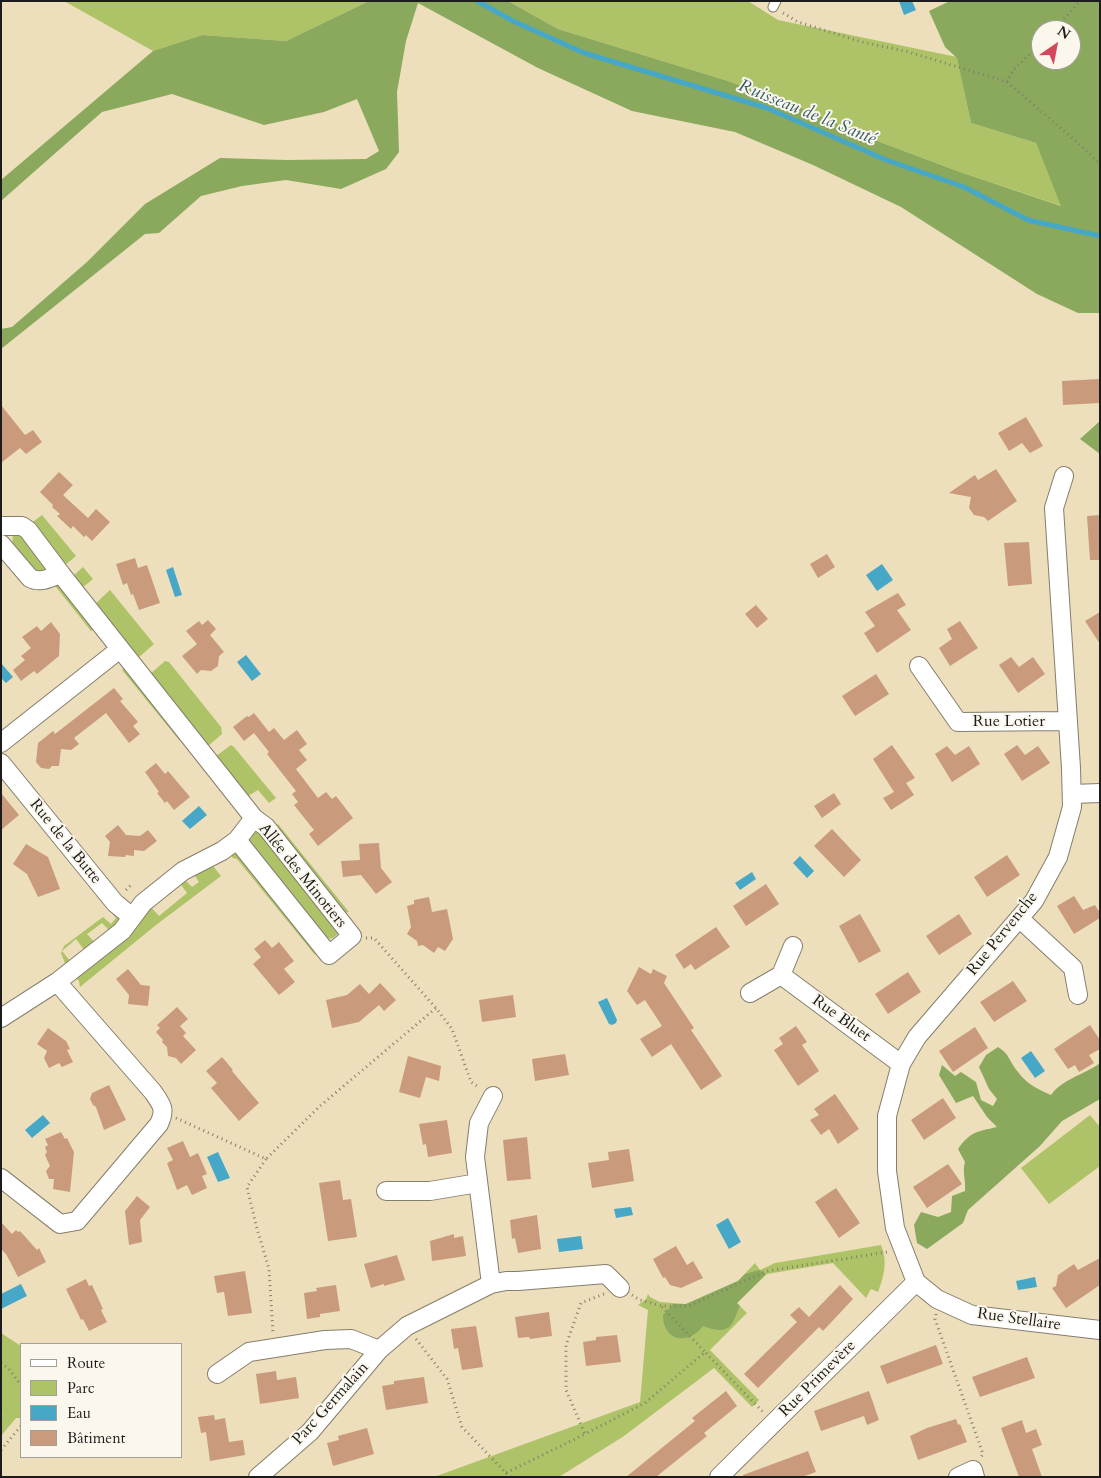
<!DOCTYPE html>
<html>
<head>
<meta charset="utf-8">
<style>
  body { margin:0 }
  #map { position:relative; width:1101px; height:1478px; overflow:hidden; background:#eddfbc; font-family:Cardo,serif }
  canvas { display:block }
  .frame { position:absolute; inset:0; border:2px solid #1c1c1c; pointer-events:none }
  .legend { position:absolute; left:20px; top:1343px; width:162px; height:115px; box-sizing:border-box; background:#fbf7ec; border:1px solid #a29f99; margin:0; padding:6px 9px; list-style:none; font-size:15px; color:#1c1c1c }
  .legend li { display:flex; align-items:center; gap:10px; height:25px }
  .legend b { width:25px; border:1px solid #a29f99 }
  .north { position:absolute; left:1031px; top:20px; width:50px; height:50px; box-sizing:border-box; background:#fbf7ec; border:1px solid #a29f99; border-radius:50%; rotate:33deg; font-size:14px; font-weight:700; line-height:20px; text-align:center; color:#1c1c1c }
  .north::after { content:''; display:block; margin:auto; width:18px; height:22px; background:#d1495b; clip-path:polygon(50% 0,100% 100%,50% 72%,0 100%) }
</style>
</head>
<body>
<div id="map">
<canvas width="1101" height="1478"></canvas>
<div class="frame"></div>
<ul class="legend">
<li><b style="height:6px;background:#fff"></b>Route</li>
<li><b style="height:14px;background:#aec367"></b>Parc</li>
<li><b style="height:14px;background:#47a7c6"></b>Eau</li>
<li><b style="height:14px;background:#c99b7c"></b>Bâtiment</li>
</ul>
<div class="north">N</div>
</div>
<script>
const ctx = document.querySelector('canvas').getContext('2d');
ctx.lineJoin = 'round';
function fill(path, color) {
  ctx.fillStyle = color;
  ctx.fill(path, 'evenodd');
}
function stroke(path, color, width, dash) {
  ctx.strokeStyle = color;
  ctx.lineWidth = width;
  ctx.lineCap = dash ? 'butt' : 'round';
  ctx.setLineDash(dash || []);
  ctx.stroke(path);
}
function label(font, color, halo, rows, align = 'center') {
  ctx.font = font + ' Cardo,serif';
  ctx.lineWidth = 4;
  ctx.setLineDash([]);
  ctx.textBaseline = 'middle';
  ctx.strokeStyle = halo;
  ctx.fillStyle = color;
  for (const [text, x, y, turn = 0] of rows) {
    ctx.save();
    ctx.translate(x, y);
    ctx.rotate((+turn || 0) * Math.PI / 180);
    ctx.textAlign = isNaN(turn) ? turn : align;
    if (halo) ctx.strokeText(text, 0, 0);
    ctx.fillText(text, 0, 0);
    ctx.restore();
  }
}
const green = new Path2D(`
  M64,1H369L286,41L202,35L153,51Z
  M508,1H748L778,20L957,57L971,123L1036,143L1062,206L960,172L880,142L801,108L728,81L558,29Z
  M42,515L76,556L64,566L30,524Z
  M23,533L47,570L37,573L12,545L13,536Z
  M83,567L93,579L82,588L73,576Z
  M52,582L57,583L96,628L91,631Z
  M110,590L154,644L138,658L95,604Z
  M165,661L169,662L221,727L222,734L208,746L150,674Z
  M126,666L183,737L179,740L122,670Z
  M231,745L234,747L276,798L269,803L258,790L248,796L216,756Z
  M278,824L349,912L344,913L274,828Z
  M260,831L339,931C336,937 332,940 325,938L247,841L252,833Z
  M235,850L318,951L315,955L237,859L233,858L229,853Z
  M213,866L221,876L156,925L80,987L79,981L76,978L78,975L133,931L140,918L150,906L159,916L187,893L179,882L185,880L192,887L199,882L195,876L196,874Z
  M115,911L119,914L120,921L111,932L102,923L87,934L95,943L85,951L76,939L62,951L71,962L66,966L61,953L64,946L103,917L111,924L116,918L112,913Z
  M1090,1115L1100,1127V1166L1049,1204L1021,1168Z
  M881,1245C888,1262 884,1276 878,1292L871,1289L866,1298L833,1263L767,1274L737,1303L747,1313L710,1350L759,1400L752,1407L714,1368L624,1436L559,1477H434L640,1402L648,1310L638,1305L646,1299L648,1294L650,1297L660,1302L686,1304L738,1281L755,1263L760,1270L775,1263Z
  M1,1333L21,1346V1418H16L1,1436V1415L3,1414L1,1412Z`);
const forest = new Path2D(`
  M369,1H508L558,29L728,81L801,108L880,142L960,172L1061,206L1036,143L971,123L957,58L945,47L929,11L950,1H1100V313H1078L1037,294L901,207L813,165L735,132L632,111L538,68L418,3L406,41L397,92L399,152L386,169L341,189L286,180L242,186L201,196L159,233L145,234L1,349V329L12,327L87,262L145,204L220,158L287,160L366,159L379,151L357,99L324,112L264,125L172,94L102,112L1,201V180L153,51L202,35L286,41ZM1041,30H1071V60H1041Z
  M1100,421V454L1080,439Z
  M998,1047C1010,1054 1009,1062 1018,1072C1027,1084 1037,1089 1051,1095C1062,1079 1084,1075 1100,1063V1099L1062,1121L1040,1146L968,1210L963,1223L927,1249L917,1243L914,1225L921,1212L938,1217L951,1212L952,1196L965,1191C966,1180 962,1172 965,1162L958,1149C971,1131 976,1132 997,1127L987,1117L973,1096L956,1103L939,1075L942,1065L955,1076L961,1072L976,1082L981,1100L993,1106L997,1099L989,1089L979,1067L986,1055Z
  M759,1270L766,1274L737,1303L740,1306C737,1311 736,1317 733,1322C726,1334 714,1330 703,1326C688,1346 663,1341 663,1315L673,1304H686L738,1281L745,1274Z`);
const water = new Path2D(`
  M899,1H912L916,10L904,15Z
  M882,564L893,580L877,591L866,575Z
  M173,567L182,595L175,597L166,570Z
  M246,655L261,674L252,681L237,662Z
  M1,663L13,677L6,683L1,678Z
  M199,806L207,815L190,829L182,821Z
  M800,856L814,871L807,878L793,863Z
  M752,872L756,879L740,890L735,883Z
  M607,998L617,1020L616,1023L612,1025L609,1024L598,1002Z
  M1031,1051L1045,1071L1035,1078L1021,1058Z
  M43,1115L50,1123L32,1138L25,1130Z
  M218,1152L230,1178L218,1182L207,1157Z
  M631,1207L633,1215L616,1218L614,1209Z
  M728,1218L741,1242L729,1249L716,1225Z
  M581,1236L583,1249L559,1252L557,1239Z
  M1035,1277L1037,1287L1018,1290L1016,1281Z
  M21,1284L27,1296L1,1309V1294Z`);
const stream = new Path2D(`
  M477,1L513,21L584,53L767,108L886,160L964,187L1028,220L1100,236`);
const building = new Path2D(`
  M1100,379V403L1063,405L1062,381Z
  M1,405L25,435L33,430L42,442L26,454L20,448L1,463Z
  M1026,417L1043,446L1030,453L1022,443L1009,451L998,433Z
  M996,469L1017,501L988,521L984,517L974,515L969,508L971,497L949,493L975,475L978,480Z
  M59,472L73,485L63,495L88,518L96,509L110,522L92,541L86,535L84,537L73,526L71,529L57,516L60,514L52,507L53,505L40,492Z
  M1100,515V560H1090L1087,516Z
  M1029,542L1032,584L1008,586L1004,543Z
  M827,554L835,567L818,578L810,564Z
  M135,558L138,568L147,565L160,603L139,610L133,594L131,595L127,583L123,585L116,564Z
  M898,593L906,605L897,610L911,630L877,653L864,633L875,626L865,612Z
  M756,605L768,619L757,628L745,614Z
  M1100,612V644L1085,621Z
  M208,620L216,629L210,635L224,652L219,656L218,666L211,671L201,670L197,674L182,656L197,644L186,631L199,621L202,625Z
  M960,621L978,648L950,666L939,648L952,639L947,629Z
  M51,622L60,634L59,656L37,674L34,671L21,681L13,670L25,660L21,656L31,648L22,637L37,626L41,631Z
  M1011,657L1019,667L1033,657L1045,674L1018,693L999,665Z
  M876,674L889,694L855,716L842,696Z
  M114,688L123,699L120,701L138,722L133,726L140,734L129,743L106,713L74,738L79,744L71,750L61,749L59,766H52L49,769L41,768L36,762L38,743L53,731L55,734Z
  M254,713L269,732L274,728L284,740L297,730L307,744L299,750L307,760L296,769L318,798L326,792L332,799L336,796L353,818L318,846L309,834L314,830L294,805L298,802L292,794L296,791L267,754L269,752L254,733L244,741L233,727L247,716L249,717Z
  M892,745L915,778L906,783L914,795L891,810L883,798L894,792L873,759Z
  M1017,745L1025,755L1038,746L1050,763L1022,781L1004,754Z
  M947,746L955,755L969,746L980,764L952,782L935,754Z
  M156,763L165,774L168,771L190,797L174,810L167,801L165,803L157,793L159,792L145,772Z
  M1,793L19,815L1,830Z
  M834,793L841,804L822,818L814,806Z
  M118,825L126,835L140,836L148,830L157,841L144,851L134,850V856L126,855L125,857L108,856L110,842L105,836Z
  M832,829L861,860L844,877L814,846Z
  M379,843L381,868L392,882L376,894L361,875L343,877L341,861L360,860L359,844Z
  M26,844L48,857L60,889L38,897L27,874L13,864Z
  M1007,855L1020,875L987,897L974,877Z
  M766,884L779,904L746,926L733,906Z
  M1074,896L1083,910L1095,905L1100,913V918L1074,934L1057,906Z
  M429,897L432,912L447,909L453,939L445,951L438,947L434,953L423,945L418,946L417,941L407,934L411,927L407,906L414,904V900Z
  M860,914L881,951L859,963L839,926Z
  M959,914L972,934L939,955L926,936Z
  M716,927L730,947L695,970L691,964L684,969L675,955Z
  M265,940L272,948L279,942L294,961L284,969L295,982L279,995L253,964L261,957L254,949Z
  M639,967L651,974L653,969L667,976L664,983L694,1028L691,1030L722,1076L701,1090L671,1044L652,1057L640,1039L662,1026L645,1000L637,1005L627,991Z
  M128,969L141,985L150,986L148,1006L128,1004L129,995L116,979Z
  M908,972L921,992L888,1014L875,994Z
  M1013,981L1027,1001L994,1022L980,1002Z
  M380,983L396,1000L384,1011L379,1005L359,1022L332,1028L326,1000L347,995L360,984L369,994Z
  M513,995L516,1017L482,1022L479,1000Z
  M177,1007L188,1019L180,1026L186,1033L183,1036L196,1050L181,1064L176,1058L168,1056L167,1047L162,1042L163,1040L156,1032L160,1028L157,1025Z
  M1090,1025L1100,1040V1049L1089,1055L1094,1063L1079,1072L1075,1065L1068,1069L1054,1049Z
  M796,1026L807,1042L802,1045L819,1071L798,1086L774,1050L783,1044L779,1038Z
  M975,1027L988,1048L953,1072L939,1051Z
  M48,1028L66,1041L70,1049L67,1050L73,1062L62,1067L59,1063L49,1068L44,1058L47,1051L37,1044Z
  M565,1054L569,1075L535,1081L532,1059Z
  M408,1056L441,1066L439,1081L426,1077L420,1098L399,1092Z
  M222,1057L233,1070L232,1071L259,1103L239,1121L211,1088L217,1083L206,1071Z
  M109,1085L126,1120L104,1130L96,1107L93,1105L90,1099L92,1093Z
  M835,1094L859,1129L838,1144L829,1129L821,1135L810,1120L819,1115L814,1109Z
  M943,1098L956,1118L924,1140L911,1120Z
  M447,1120L452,1153L428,1157L426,1144L423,1145L419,1124Z
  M61,1132L65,1139L67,1138L74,1152L70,1192L53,1189L54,1179H49L46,1171L50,1166L45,1155L47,1152L45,1147L48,1145L45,1139Z
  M527,1137L531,1179L507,1181L503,1140Z
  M183,1141L190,1157L198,1153L207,1174L202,1176L207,1188L192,1195L187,1185L177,1190L167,1163L173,1160L167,1148Z
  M629,1149L634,1181L592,1188L588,1163L609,1160L608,1152Z
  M948,1164L962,1184L927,1208L913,1187Z
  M340,1180L343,1200L351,1199L357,1237L328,1241L319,1183Z
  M836,1188L860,1223L839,1238L815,1202Z
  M137,1196L150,1207L140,1220L142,1242L129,1245L125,1211Z
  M537,1215L541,1249L518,1253L515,1238L512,1239L510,1220Z
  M1,1222L12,1234L16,1230L18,1232L20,1231L37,1250L39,1248L46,1262L18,1277L6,1254L1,1249Z
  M454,1234V1238L463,1236L466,1256L432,1261L430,1241Z
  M676,1246L687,1265L693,1261L703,1278L681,1288L670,1285L665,1277L663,1278L653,1259Z
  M397,1255L405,1280L384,1286V1284L371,1288L364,1264Z
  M1100,1258V1285L1066,1308L1052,1288L1056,1286L1058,1275L1074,1264L1078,1270Z
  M245,1271L252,1313L228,1316L224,1292L217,1293L214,1276Z
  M86,1279L89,1286L92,1285L103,1309L101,1310L107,1322L89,1331L83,1319L81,1320L66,1289Z
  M336,1285L340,1311L320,1314V1317L307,1319L304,1293L317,1291L316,1288Z
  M840,1285L853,1299L823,1331L819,1327L758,1388L744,1374L797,1322L790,1315L799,1307L809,1317Z
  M549,1312L552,1336L530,1339L529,1337L518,1338L515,1317Z
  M476,1326L483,1367L462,1370L458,1348L454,1349L451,1329Z
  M617,1335L621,1362L586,1366L583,1342L596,1340V1337Z
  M936,1345L943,1364L887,1384L880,1366Z
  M1027,1357L1035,1378L980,1397L972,1377Z
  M276,1371L277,1380L296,1377L299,1398L260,1404L256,1374Z
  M424,1377L428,1403L386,1410L382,1386L394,1384V1381Z
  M726,1391L737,1406L704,1433L707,1436L656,1477H626L695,1421L692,1418Z
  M869,1391L879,1420L867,1425L864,1416L821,1431L814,1411Z
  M214,1415L215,1420L225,1418L229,1442L243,1440L245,1455L210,1461L206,1432L201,1433L198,1417Z
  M956,1419L958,1425L960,1424L967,1442L918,1460L910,1436L927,1428Z
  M1022,1420L1026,1433L1036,1429L1042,1445L1032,1449L1042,1477H1019L1001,1428Z
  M367,1428L374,1454L333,1466L327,1443L339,1440L338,1436Z
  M808,1451L816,1472L802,1477H743V1475Z`);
const path = new Path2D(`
  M783,13L798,22L862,42L909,52L1007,82L1078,143L1100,164
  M1054,30L1080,1
  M1007,82L1014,69L1041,44
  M126,890L131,885
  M366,938H374L436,1008
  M176,1118L266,1159L320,1106L436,1008L452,1029L471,1082L480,1088
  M266,1159L247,1187L256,1225L269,1269L273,1333
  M604,1294L581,1303L566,1345V1390L585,1434L645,1403L705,1352L763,1412
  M632,1295L640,1300L662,1306H689L767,1271L887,1252
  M662,1307L705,1352
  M936,1314L935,1319L983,1454L981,1457
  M416,1339L447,1379L462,1427L506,1473L585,1434
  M1,1363L8,1368L21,1385
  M1,1450L21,1426
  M506,1473L510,1477`);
const lane = new Path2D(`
  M773,7L776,1`);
const street = new Path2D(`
  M1064,476L1054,508L1071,768L1072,807L1058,857L1034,901L917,1037L901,1064L887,1116V1171L895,1228L916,1282L937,1299L972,1315L1100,1330
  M1,526H22L28,530L61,574L254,818L266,827L352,936L329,955L237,840
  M1,544L30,578C41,584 50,577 61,574
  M919,666L958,722L1068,721
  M1,743L120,649
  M1,763L115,903L132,917
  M1072,794L1100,793
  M1019,918L1073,968L1078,995
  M781,975L901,1064
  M57,982L122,931L143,903L183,871L222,851L237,840L254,818
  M750,993L781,975L793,946
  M1,1018L57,982L153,1092C162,1105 166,1109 159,1124L77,1221L60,1224L1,1178
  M386,1191H430L478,1183
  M491,1284L475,1157L479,1123L493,1096
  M217,1374L249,1352L325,1340L351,1339L379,1350
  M258,1477L310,1432L379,1350L407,1326L491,1284L506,1281H518L606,1274L620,1288
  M719,1477L916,1282
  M958,1477L973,1470L975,1477`);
const streetNames = [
  ["Rue Lotier",1009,722],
  ["Rue de la Butte",65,842,51],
  ["Allée des Minotiers",302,876,51],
  ["Rue Pervenche",1003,934,-51],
  ["Rue Bluet",841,1019,36],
  ["Rue Stellaire",1019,1320,8],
  ["Rue Primevère",818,1379,-45],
  ["Parc Germalain",331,1404,-48]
];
const waterNames = [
  ["Ruisseau de la Santé",807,113,22]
];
fill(green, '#aec367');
fill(forest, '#8aa95c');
fill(water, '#47a7c6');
stroke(stream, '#47a7c6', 5);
fill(building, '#c99b7c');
stroke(lane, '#847e6c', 11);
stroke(street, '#847e6c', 20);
stroke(path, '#847e6c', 3, [1, 4]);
stroke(lane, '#fff', 9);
stroke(street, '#fff', 18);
label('16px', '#1c1c1c', '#fbf7ec', streetNames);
label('italic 18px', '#2f5b68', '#fbf7ec', waterNames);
</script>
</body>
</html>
